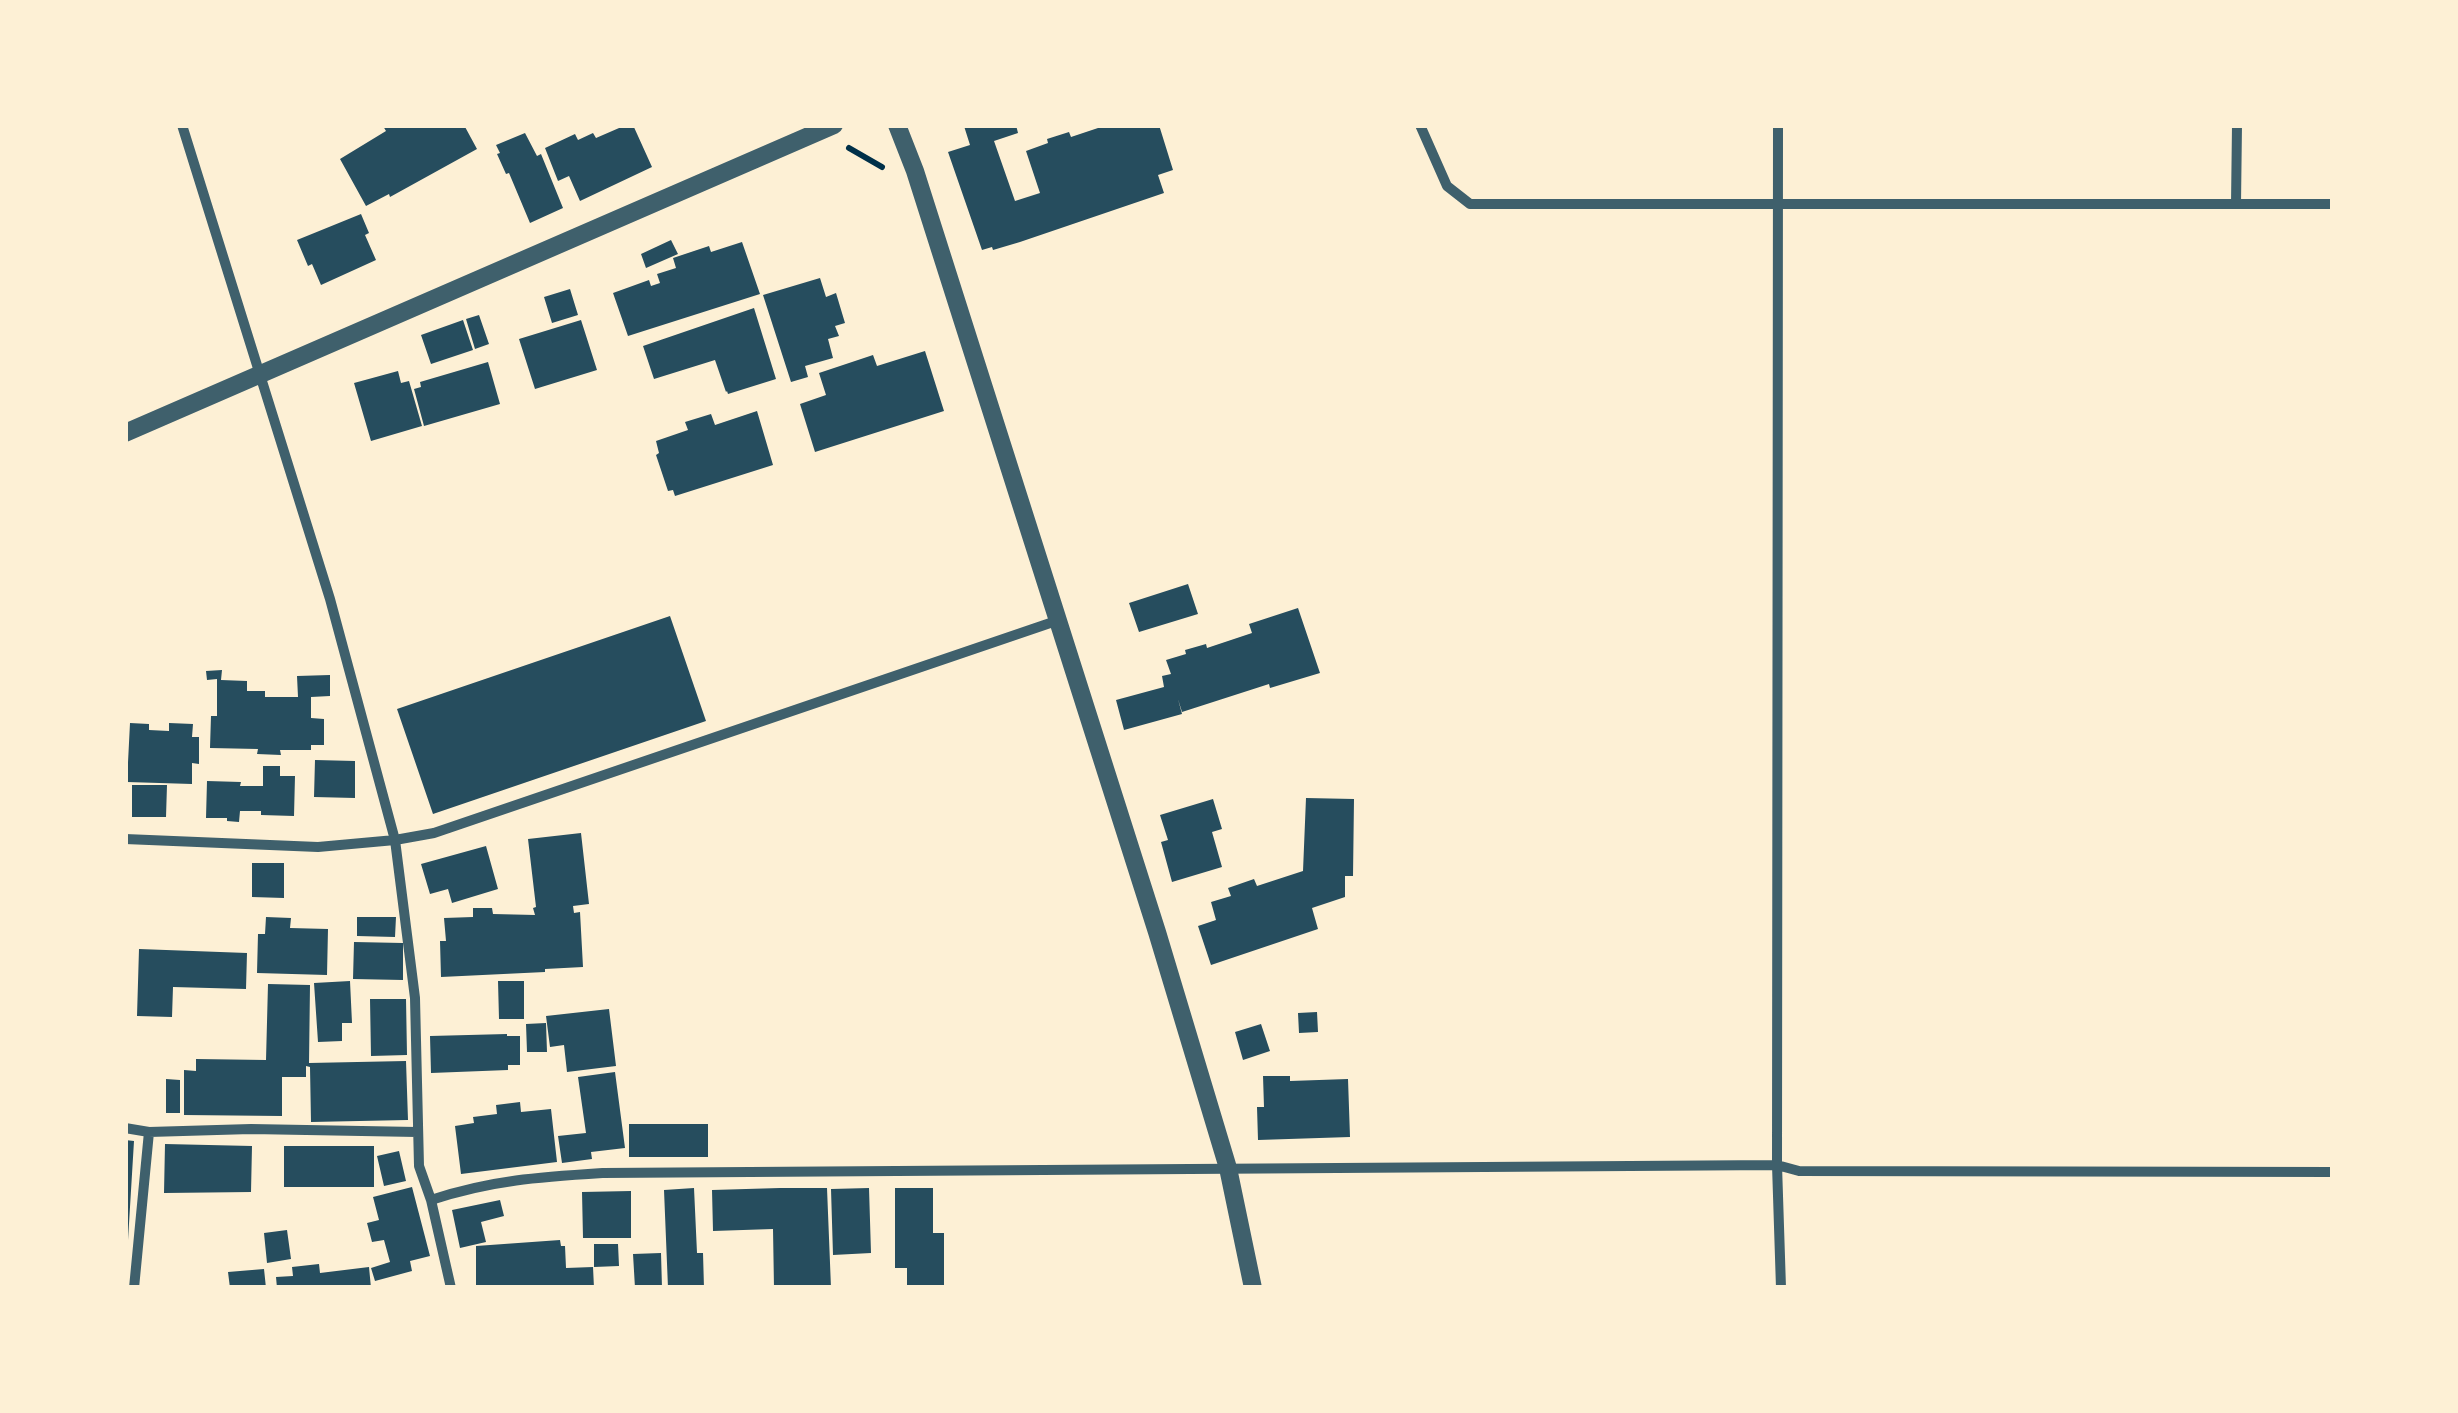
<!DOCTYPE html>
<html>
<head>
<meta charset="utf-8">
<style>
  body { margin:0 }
  #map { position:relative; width:2458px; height:1413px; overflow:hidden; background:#fdf0d5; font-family:"Source Sans 3",sans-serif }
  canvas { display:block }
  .frame { position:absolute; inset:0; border:128px solid #fdf0d5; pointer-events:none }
</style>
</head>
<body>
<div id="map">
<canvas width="2458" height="1413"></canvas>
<div class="frame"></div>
</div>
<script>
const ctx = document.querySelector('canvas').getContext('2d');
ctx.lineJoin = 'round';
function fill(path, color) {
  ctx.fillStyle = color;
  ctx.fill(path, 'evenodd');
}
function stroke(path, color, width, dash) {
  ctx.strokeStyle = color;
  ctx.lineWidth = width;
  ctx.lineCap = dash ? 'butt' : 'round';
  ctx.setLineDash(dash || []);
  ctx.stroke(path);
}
const building = new Path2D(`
  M387,125H464L477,149L390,197L389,194L366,206L340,159L386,131L383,126Z
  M626,125H633L652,167L580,201L569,176L558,181L545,148L575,134L578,140L593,133L596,138Z
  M1016,125L1018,133L994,141L1015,201L1040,193L1026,151L1048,143L1047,139L1069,132L1071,137L1107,125H1159L1173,170L1158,175L1164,193L1020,242L993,250L992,247L982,250L948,152L970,145L964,126Z
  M525,133L537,156L541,154L563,208L530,223L509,173L506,174L497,154L500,153L496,145Z
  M361,214L369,233L365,235L376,260L321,285L312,264L308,266L297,240Z
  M671,240L678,254L646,268L641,254Z
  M742,242L760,294L628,336L613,293L649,280L651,286L660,283L657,274L676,268L673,258L709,246L711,252Z
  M820,278L826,297L836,293L845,323L835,326L839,336L828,339L833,358L805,366L808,377L791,382L763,295Z
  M570,289L578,315L552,323L544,297Z
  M754,308L776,379L728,394L727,391L726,392L715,360L654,379L643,346Z
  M479,315L489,344L475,349L466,319Z
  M463,320L473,350L431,364L421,335Z
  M581,320L597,370L535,389L519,339Z
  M925,351L944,411L815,452L800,404L826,395L819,373L873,355L877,366Z
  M488,362L500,404L424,426L414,389L421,387L420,382Z
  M398,371L401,383L409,381L422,426L371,441L354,383Z
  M757,411L773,465L675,496L673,490L668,491L656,455L659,453L656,441L688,430L685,422L711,414L715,425Z
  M1188,584L1198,614L1139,632L1129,603Z
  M1298,608L1320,673L1270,688L1269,684L1182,712L1178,699L1182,714L1124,730L1116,700L1164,687L1162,676L1171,674L1166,660L1186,654L1185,650L1206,644L1207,648L1252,633L1249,624Z
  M670,616L706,721L433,814L397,709Z
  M222,670L221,680L247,681V691H265V697H298L297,676L330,675V696L311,697V718L324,719V745H311V750H280L281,755L257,754L258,749L210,748L211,716H217V679L207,680L206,671Z
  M130,723L149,724V730L169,731V723L193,724L192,737H199V764L192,763V784L127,782Z
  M315,760L355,761V798L314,797Z
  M263,766H280V776H295L294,816L261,815V811H240L239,822L227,821V818H206L207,781L241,782L240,786H263Z
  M132,785H167L166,817H132Z
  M1306,798L1354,799L1353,876H1345V897L1312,908L1318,929L1211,965L1198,926L1216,920L1211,902L1231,896L1228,888L1254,879L1257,886L1303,871Z
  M1213,799L1222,829L1212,832L1222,867L1172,882L1161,842L1168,840L1160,815Z
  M581,833L589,904L573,906L574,913L580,912L583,967L545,969V972L441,977L440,941H446L444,918L473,917V908H492L493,914L535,915L533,908L536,907L528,839Z
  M486,846L498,889L452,903L448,889L430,894L421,864Z
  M252,863H284V898L252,897Z
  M266,917L291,918L290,928L328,929L327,975L257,973L258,934H265Z
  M357,917H396L395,937L357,936Z
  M354,942L403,943V980L353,979Z
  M139,949L247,953L246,989L173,987L172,1017L137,1016Z
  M350,981L352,1023H342V1041L318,1042L314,983Z
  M498,981H524V1019H499Z
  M268,984L310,985L309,1063L406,1061L408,1120L311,1122L310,1067L306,1066V1077H282V1116L184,1115V1070L196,1071V1059L266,1060Z
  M370,999H406L407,1055L371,1056Z
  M609,1009L616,1066L567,1072L564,1045L550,1047L546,1016Z
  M1317,1012L1318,1032L1299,1033L1298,1013Z
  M546,1023L547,1052H527L526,1024Z
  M1261,1024L1270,1051L1243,1060L1235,1032Z
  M507,1034V1036H520V1065H508V1070L431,1073L430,1036Z
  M615,1072L625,1148L591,1152L592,1159L562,1163L558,1136L586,1133L578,1077Z
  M1263,1076H1290V1081L1348,1079L1350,1137L1258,1140L1257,1107H1264Z
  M166,1079L180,1080V1113H166Z
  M520,1102L521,1112L551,1109L557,1162L461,1174L455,1126L474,1123L473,1117L497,1114L496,1105Z
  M629,1124H708V1157H629Z
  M125,1140L134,1141L128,1240H125Z
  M165,1144L252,1146L251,1192L164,1193Z
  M284,1146H374V1187H284Z
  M399,1151L406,1181L384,1186L377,1156Z
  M412,1187L430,1256L410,1261L412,1271L375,1281L371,1268L390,1262L384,1240L372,1242L367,1223L379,1220L373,1197Z
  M694,1188L697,1253H703L704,1288H668L664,1190Z
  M780,1188H827L831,1288H774L773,1229L713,1231L712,1190Z
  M869,1188L871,1253L833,1255L831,1189Z
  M895,1188H933V1233H944V1288H907V1268H895Z
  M631,1191V1238H583L582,1192Z
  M500,1200L504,1216L481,1222L486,1242L460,1248L452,1210Z
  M287,1230L291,1259L267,1263L264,1233Z
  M560,1240L561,1246H565L566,1268L593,1267L594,1288H476V1246Z
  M594,1244H618L619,1266L594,1267Z
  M661,1253L662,1288H635L633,1254Z
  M319,1264L320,1273L369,1267L371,1288H277L276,1277L293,1276L292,1267Z
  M264,1269L266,1288H230L228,1272Z`);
const path = new Path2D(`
  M849,148L882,167`);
const minor = new Path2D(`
  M182,125L330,599L395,840L415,998L419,1166L431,1200L451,1288
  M1420,125L1447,186L1470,204H2333
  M1778,125L1777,1165L1781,1288
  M2236,204L2237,125
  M125,839L318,847L395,840L434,833L1059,620
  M125,1128L149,1132L251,1129L417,1132
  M431,1200C492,1180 540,1177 603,1173L1777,1165L1799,1171L2333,1172
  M134,1288L149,1132`);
const tertiary = new Path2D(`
  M897,125L915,171L1157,932L1228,1168L1253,1288
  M125,433L834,125`);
fill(building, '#264d5e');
stroke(path, '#003049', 6);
stroke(minor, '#3f606c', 10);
stroke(tertiary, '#3f606c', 18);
</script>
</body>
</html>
